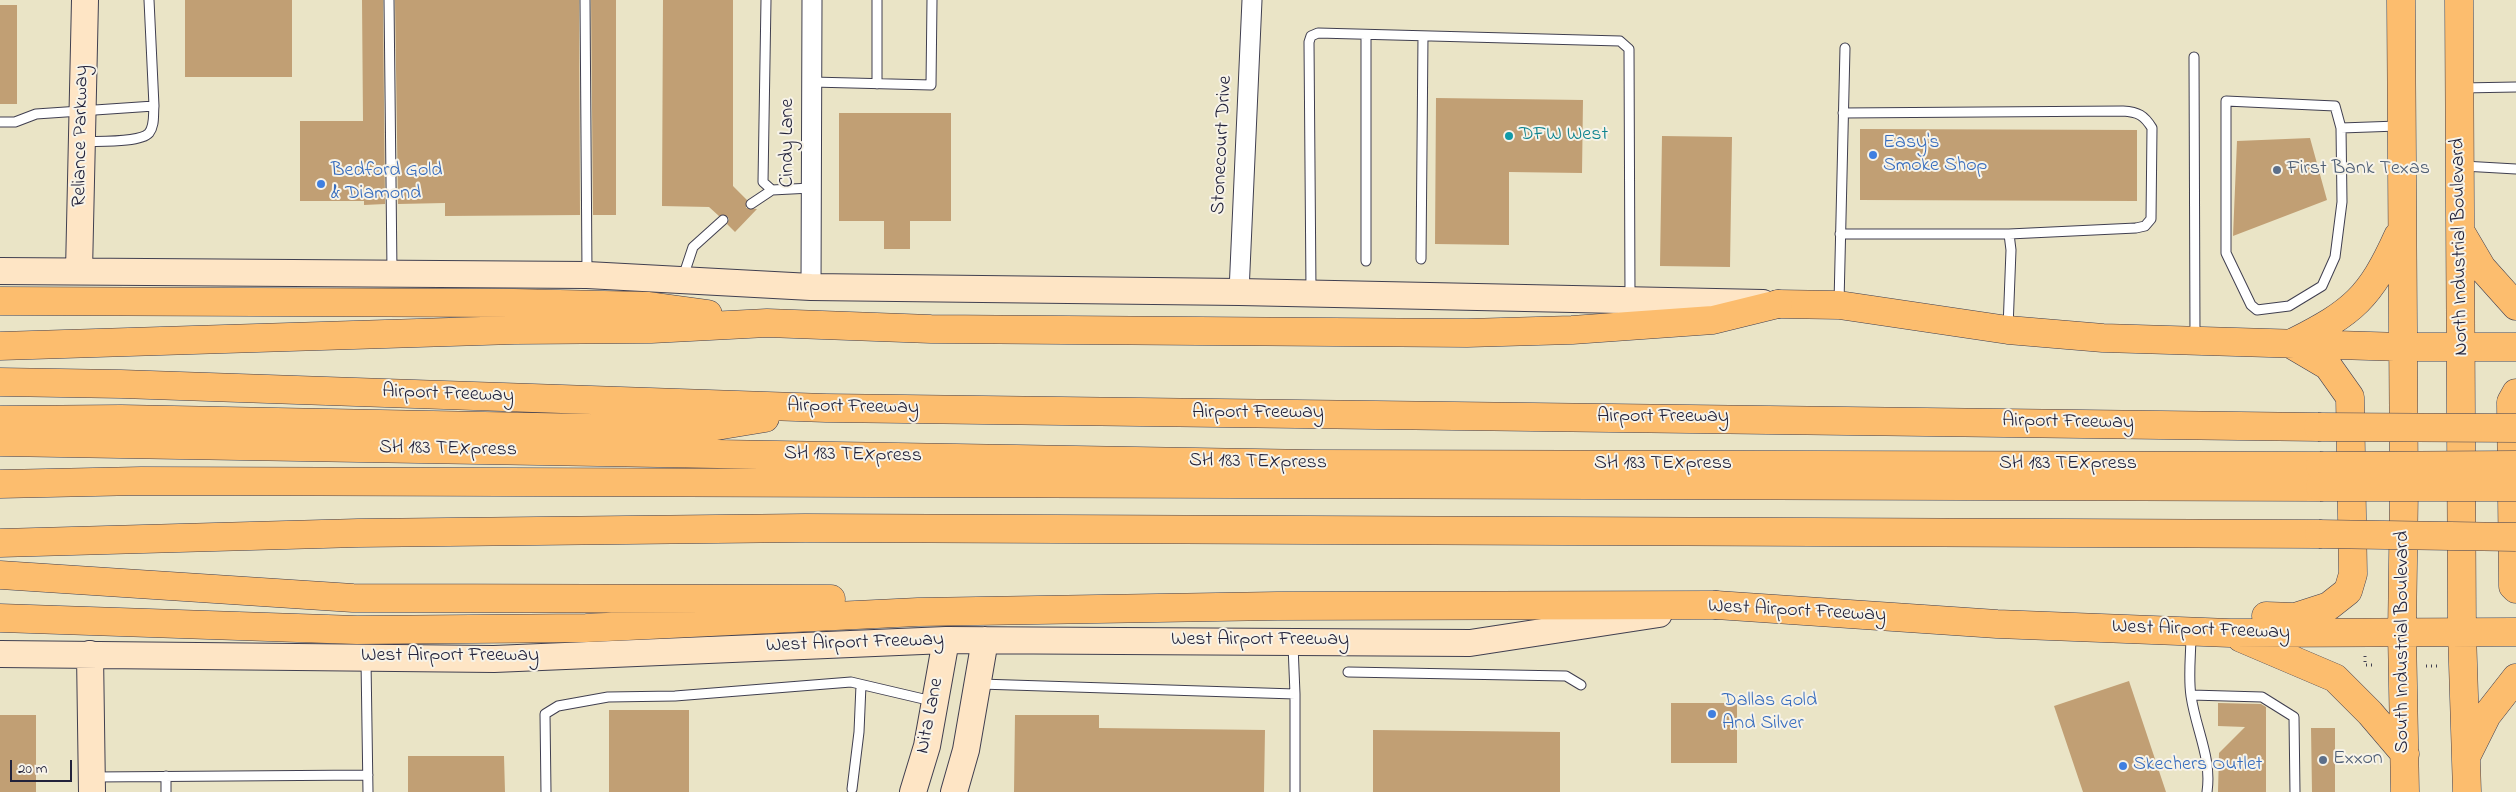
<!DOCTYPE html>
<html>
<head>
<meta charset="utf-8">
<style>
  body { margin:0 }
  #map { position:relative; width:2516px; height:792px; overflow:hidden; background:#eae4c6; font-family:"Indie Flower",sans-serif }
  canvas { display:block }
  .scale { position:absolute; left:10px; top:760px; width:62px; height:22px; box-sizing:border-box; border:2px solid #22223b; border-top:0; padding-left:6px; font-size:15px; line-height:18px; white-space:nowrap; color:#22223b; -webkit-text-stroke:4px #f7f3e8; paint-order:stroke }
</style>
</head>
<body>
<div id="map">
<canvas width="2516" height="792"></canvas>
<div class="scale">20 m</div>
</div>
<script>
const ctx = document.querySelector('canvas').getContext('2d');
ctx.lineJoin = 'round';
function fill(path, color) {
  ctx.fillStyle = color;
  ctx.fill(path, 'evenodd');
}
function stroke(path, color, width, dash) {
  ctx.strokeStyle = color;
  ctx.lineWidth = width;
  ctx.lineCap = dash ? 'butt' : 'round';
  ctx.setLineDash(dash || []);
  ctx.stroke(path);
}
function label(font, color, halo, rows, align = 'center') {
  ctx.font = font + ' "Indie Flower",sans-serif';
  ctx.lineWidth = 4;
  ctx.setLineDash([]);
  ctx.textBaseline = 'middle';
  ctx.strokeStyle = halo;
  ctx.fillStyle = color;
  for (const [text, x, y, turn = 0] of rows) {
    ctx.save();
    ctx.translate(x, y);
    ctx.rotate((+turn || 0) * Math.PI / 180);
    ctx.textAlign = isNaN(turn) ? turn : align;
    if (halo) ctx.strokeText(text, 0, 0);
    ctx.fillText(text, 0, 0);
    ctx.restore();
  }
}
const building = new Path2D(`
  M185,0H292V77H185Z
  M362,0H383L385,204L364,205V201H300V121H363Z
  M395,0H579L580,215L445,216V203L398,204Z
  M591,0H616V215H593Z
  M663,0H733V186L747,200L746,208L757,209L735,232L727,224L729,219L727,216H719L709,207L662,206Z
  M0,5H17V104H0Z
  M1436,98L1583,100L1582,173L1509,172V245L1435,244Z
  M839,113H951V221H910V249H884V221H839Z
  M1860,129L2137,130V201L1860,200Z
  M1662,136L1732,137L1730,267L1660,266Z
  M2310,138L2327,200L2233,236L2237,141Z
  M2129,681L2166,792H2083L2054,706Z
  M1671,703H1737V763H1671Z
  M2218,703L2261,704L2266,707V792H2218L2219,753L2245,727L2218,726Z
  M609,710H689V792H609Z
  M0,715H36V792H0Z
  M1015,715H1099V728L1265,730L1264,792H1014Z
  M2311,728H2335V792H2312Z
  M1373,730L1560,732V792H1373Z
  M408,756H504L505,792H408Z`);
const path = new Path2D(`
  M2365,656V665H2376
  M2426,666H2440`);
const lane = new Path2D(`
  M389,0L392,271
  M585,0L587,272
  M766,0L763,182L772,190L811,188
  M1366,35V261
  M2194,57L2195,337
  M812,82L931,85L932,0
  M877,84V0
  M2462,88L2516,87
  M2226,101L2335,106L2341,128L2342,202L2335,257L2322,286L2289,306L2257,310L2251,305L2226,253Z
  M1843,113L2123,111C2138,112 2144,115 2152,128L2151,219L2145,226L2136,228L2009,234
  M0,122H15L36,114L154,106L149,0
  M2341,128L2398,126
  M83,142C97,141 140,143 149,133C155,125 153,115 154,106
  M2463,166L2516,169
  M751,204L772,190
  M1840,234H2009L2011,250L2008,328
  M1421,259L1423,36
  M683,277L693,247L723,220
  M1311,291L1309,42L1311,36L1318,33L1620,41L1629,49L1630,297
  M1839,303L1845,48
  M2191,634C2191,654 2188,677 2191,696C2196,730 2212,758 2207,792
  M1293,645L1295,694
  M366,661L368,792
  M1348,672L1566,676L1581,685
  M980,684L1295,694V792
  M2191,695L2262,697L2294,717L2295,792
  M94,777L368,775
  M852,789L859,732L861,685
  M166,792V776
  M546,792L545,714L558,706L608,697L675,696L851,682L932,701`);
const street = new Path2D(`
  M811,287L812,0
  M1239,292L1252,0`);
const secondary = new Path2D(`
  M0,271L587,275L811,287L1239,292L1763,303
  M79,271L85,0
  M0,654L494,659L946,640L1470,643L1659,614
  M90,654L92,792
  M913,792L927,746L946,640
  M954,792L966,750L985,640`);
const primary = new Path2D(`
  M2401,0L2404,491L2402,633L2405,792
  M2459,0L2462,632L2467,792
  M2462,234L2482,268L2516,306
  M1778,304L1839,305L2008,330L2103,338L2403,347H2516
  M2294,342C2353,312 2370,298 2398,236
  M2516,393L2511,402L2513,586L2516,589
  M1716,605L1997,624L2230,633L2516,632
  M2266,616L2295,617L2329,606L2348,591L2353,574L2350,397L2328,366L2294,346
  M2241,638L2335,678L2370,713L2405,754
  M2467,755L2487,715L2516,678`);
const highway = new Path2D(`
  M0,301L514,303L649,306L708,314
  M0,346L514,330L651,329L767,323L931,329L1467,333L1572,330L1713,320L1778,304
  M0,382L121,384L826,408L2318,427
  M0,420L121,419L692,430L765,418
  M0,442L1315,464L2320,466
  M0,484L141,481L2320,487
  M0,543L358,533L805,528L2319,534
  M0,575L353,598L831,599
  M0,618L357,630L586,628L918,612L1277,606L1716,605`);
const highwayBridge = new Path2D(`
  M2318,427L2516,428
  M2320,466L2516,465
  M2320,487H2516
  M2319,534L2516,537`);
const markers = [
  [1509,136,5,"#0f9aa8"],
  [1873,155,5,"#3f7fe0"],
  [2277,170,5,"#5c6f8a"],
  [321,184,5,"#3f7fe0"],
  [1712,714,5,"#3f7fe0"],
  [2323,760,5,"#5c6f8a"],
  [2123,766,5,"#3f7fe0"]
];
const streetNames = [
  ["Reliance Parkway",82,136,-89],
  ["Cindy Lane",789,143,-90],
  ["Stonecourt Drive",1223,145,-87],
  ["North Industrial Boulevard",2461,247,-91],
  ["Airport Freeway",448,395,2],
  ["Airport Freeway",853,408,1],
  ["Airport Freeway",1258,414],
  ["Airport Freeway",1663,418],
  ["Airport Freeway",2068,423,1],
  ["SH 183 TEXpress",448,450,1],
  ["SH 183 TEXpress",853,456,1],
  ["SH 183 TEXpress",1258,463,1],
  ["SH 183 TEXpress",1663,465],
  ["SH 183 TEXpress",2068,465],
  ["West Airport Freeway",1797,612,3],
  ["West Airport Freeway",2201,631,2],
  ["West Airport Freeway",1260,641],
  ["South Industrial Boulevard",2404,642,-90],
  ["West Airport Freeway",855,644,-2],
  ["West Airport Freeway",450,657],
  ["Nita Lane",931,716,-79]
];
const cultureNames = [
  ["DFW West",1519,136]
];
const shopNames = [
  ["Easy's",1883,144],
  ["Smoke Shop",1883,167],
  ["Bedford Gold",331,172],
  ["& Diamond",331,195],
  ["Dallas Gold",1722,702],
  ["And Silver",1722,725],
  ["Skechers Outlet",2133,766]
];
const serviceNames = [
  ["First Bank Texas",2287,170],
  ["Exxon",2333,760]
];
fill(building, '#c19f74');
stroke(lane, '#403f50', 11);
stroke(street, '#403f50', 21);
stroke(secondary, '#403f50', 28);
stroke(primary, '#403f50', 29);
stroke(highway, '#403f50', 29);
stroke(path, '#403f50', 3, [1, 4]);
stroke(lane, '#fff', 9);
stroke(street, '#fff', 19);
stroke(secondary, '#fee5c5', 26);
stroke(primary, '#fcbd6e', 28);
stroke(highway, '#fcbd6e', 28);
stroke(highwayBridge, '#403f50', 29, []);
stroke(highwayBridge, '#fcbd6e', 28);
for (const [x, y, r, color] of markers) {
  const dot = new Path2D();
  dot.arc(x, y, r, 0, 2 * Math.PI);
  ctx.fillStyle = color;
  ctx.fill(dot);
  stroke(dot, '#f7f3e8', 2);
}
label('20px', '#22223b', '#f7f3e8', streetNames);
label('20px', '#0d838f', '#f7f3e8', cultureNames, 'left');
label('20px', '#366cbe', '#f7f3e8', shopNames, 'left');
label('20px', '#4e5e75', '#f7f3e8', serviceNames, 'left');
</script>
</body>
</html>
